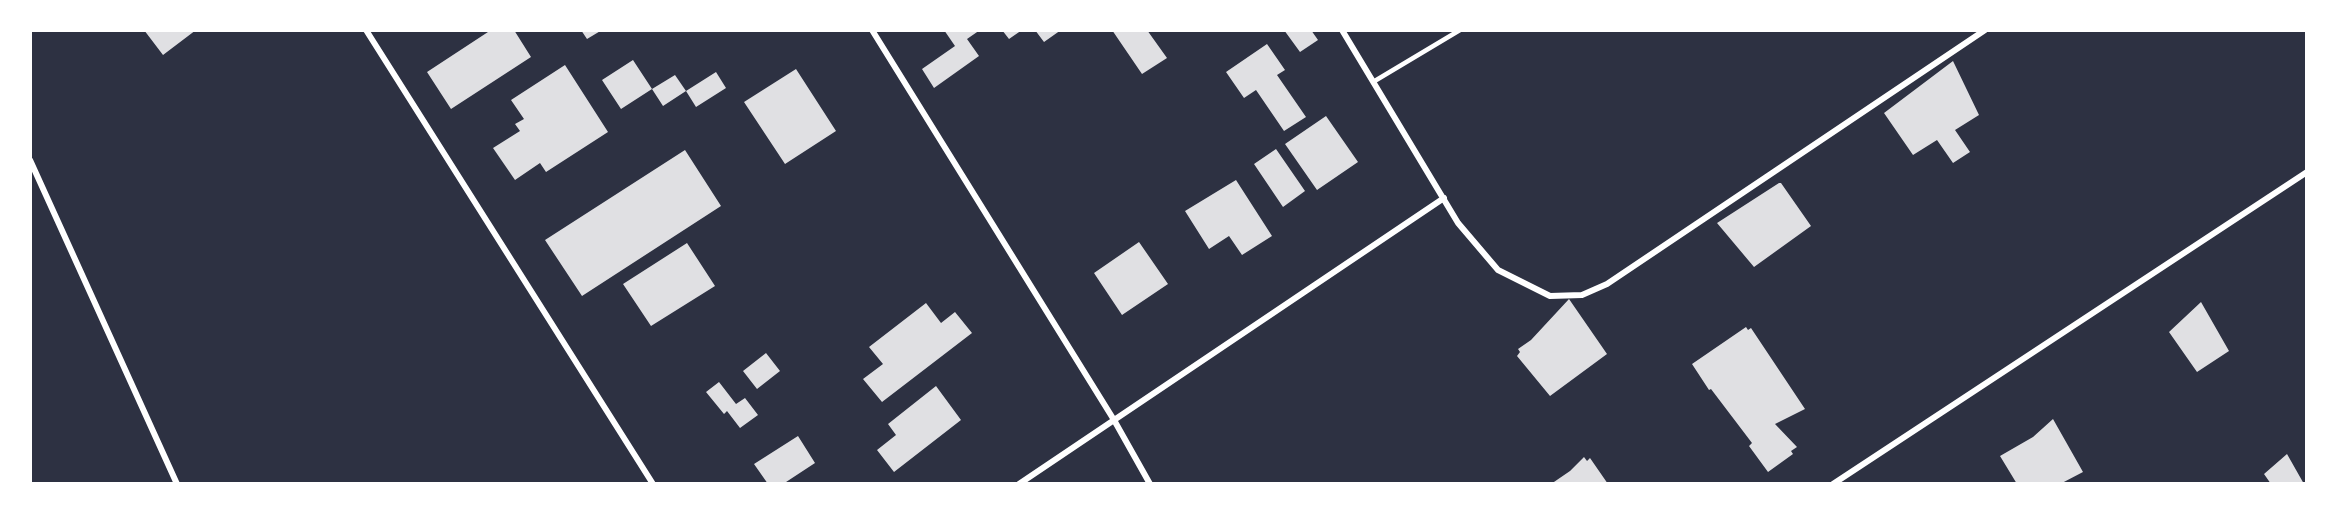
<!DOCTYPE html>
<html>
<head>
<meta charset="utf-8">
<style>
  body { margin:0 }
  #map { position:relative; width:2337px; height:514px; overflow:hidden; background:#2d3142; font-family:Helvetica,sans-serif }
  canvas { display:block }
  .frame { position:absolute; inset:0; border:32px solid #fff; pointer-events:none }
</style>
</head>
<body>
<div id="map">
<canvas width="2337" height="514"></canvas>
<div class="frame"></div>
</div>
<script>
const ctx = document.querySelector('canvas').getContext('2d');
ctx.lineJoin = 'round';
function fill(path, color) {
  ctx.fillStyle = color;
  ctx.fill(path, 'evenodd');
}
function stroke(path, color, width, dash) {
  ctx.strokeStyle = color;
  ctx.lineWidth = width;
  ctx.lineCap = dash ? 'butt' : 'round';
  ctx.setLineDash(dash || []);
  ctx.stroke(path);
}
const building = new Path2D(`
  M144,30H196L163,55Z
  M487,30H514L531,57L451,109L427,72L488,32Z
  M581,30H602L587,39Z
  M944,30H980L967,39L979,56L934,88L922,69L955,46Z
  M1002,30H1022L1009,39Z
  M1035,30H1061L1044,42Z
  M1112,30H1147L1167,58L1142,74Z
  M1284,30H1311L1318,40L1300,52Z
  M1267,44L1285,70L1277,75L1306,117L1284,131L1256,90L1244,98L1226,72Z
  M633,60L652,89L621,109L602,80Z
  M1953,61L1979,115L1955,130L1970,152L1953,163L1937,140L1913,155L1884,113Z
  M565,65L608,132L546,172L540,163L515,180L493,148L520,131L515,124L524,119L511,100Z
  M796,69L836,131L785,164L744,102Z
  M716,72L726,88L696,107L686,91L663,106L652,89L675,75L686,91Z
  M1326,116L1358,162L1317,190L1285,144Z
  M1276,149L1305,191L1283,207L1254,164Z
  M685,150L721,206L582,296L545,240Z
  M1236,180L1272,236L1242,255L1229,236L1209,249L1185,211Z
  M1779,183H1781L1811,226L1754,267L1717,223Z
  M1139,242L1168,284L1122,315L1094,273Z
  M687,243L715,286L651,326L623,284Z
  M1569,299L1607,354L1550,396L1517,356L1520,352L1518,349L1531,340Z
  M2201,302L2229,351L2197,372L2169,332Z
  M926,303L941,323L955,312L972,333L882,402L863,379L883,364L869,347Z
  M1746,327L1748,330L1751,328L1805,409L1775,424L1797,447L1791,451L1793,454L1768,472L1749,446L1752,443L1711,389L1709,390L1692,364Z
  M766,353L780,371L757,389L743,371Z
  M719,382L736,404L745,398L758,415L740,428L727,411L724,414L706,392Z
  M936,386L961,420L894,472L877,450L896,435L888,424Z
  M2053,419L2083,472L2060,484H2017L2000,456L2033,437Z
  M798,436L815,463L783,484H768L754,464Z
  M2287,454L2304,484H2271L2264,474Z
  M1584,457L1587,461L1590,458L1608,484H1551L1570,471Z`);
const service = new Path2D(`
  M1373,82L1460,30`);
const minor = new Path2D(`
  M366,30L653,484
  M872,30L1114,420L1150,484
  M1342,30L1458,223L1498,270L1550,296L1582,295L1607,284L1985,30
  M30,160L177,484
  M1019,484L1444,198
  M1833,484L2307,172`);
fill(building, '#e0e0e3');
stroke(service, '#fff', 4.5);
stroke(minor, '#fff', 6);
</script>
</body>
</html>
